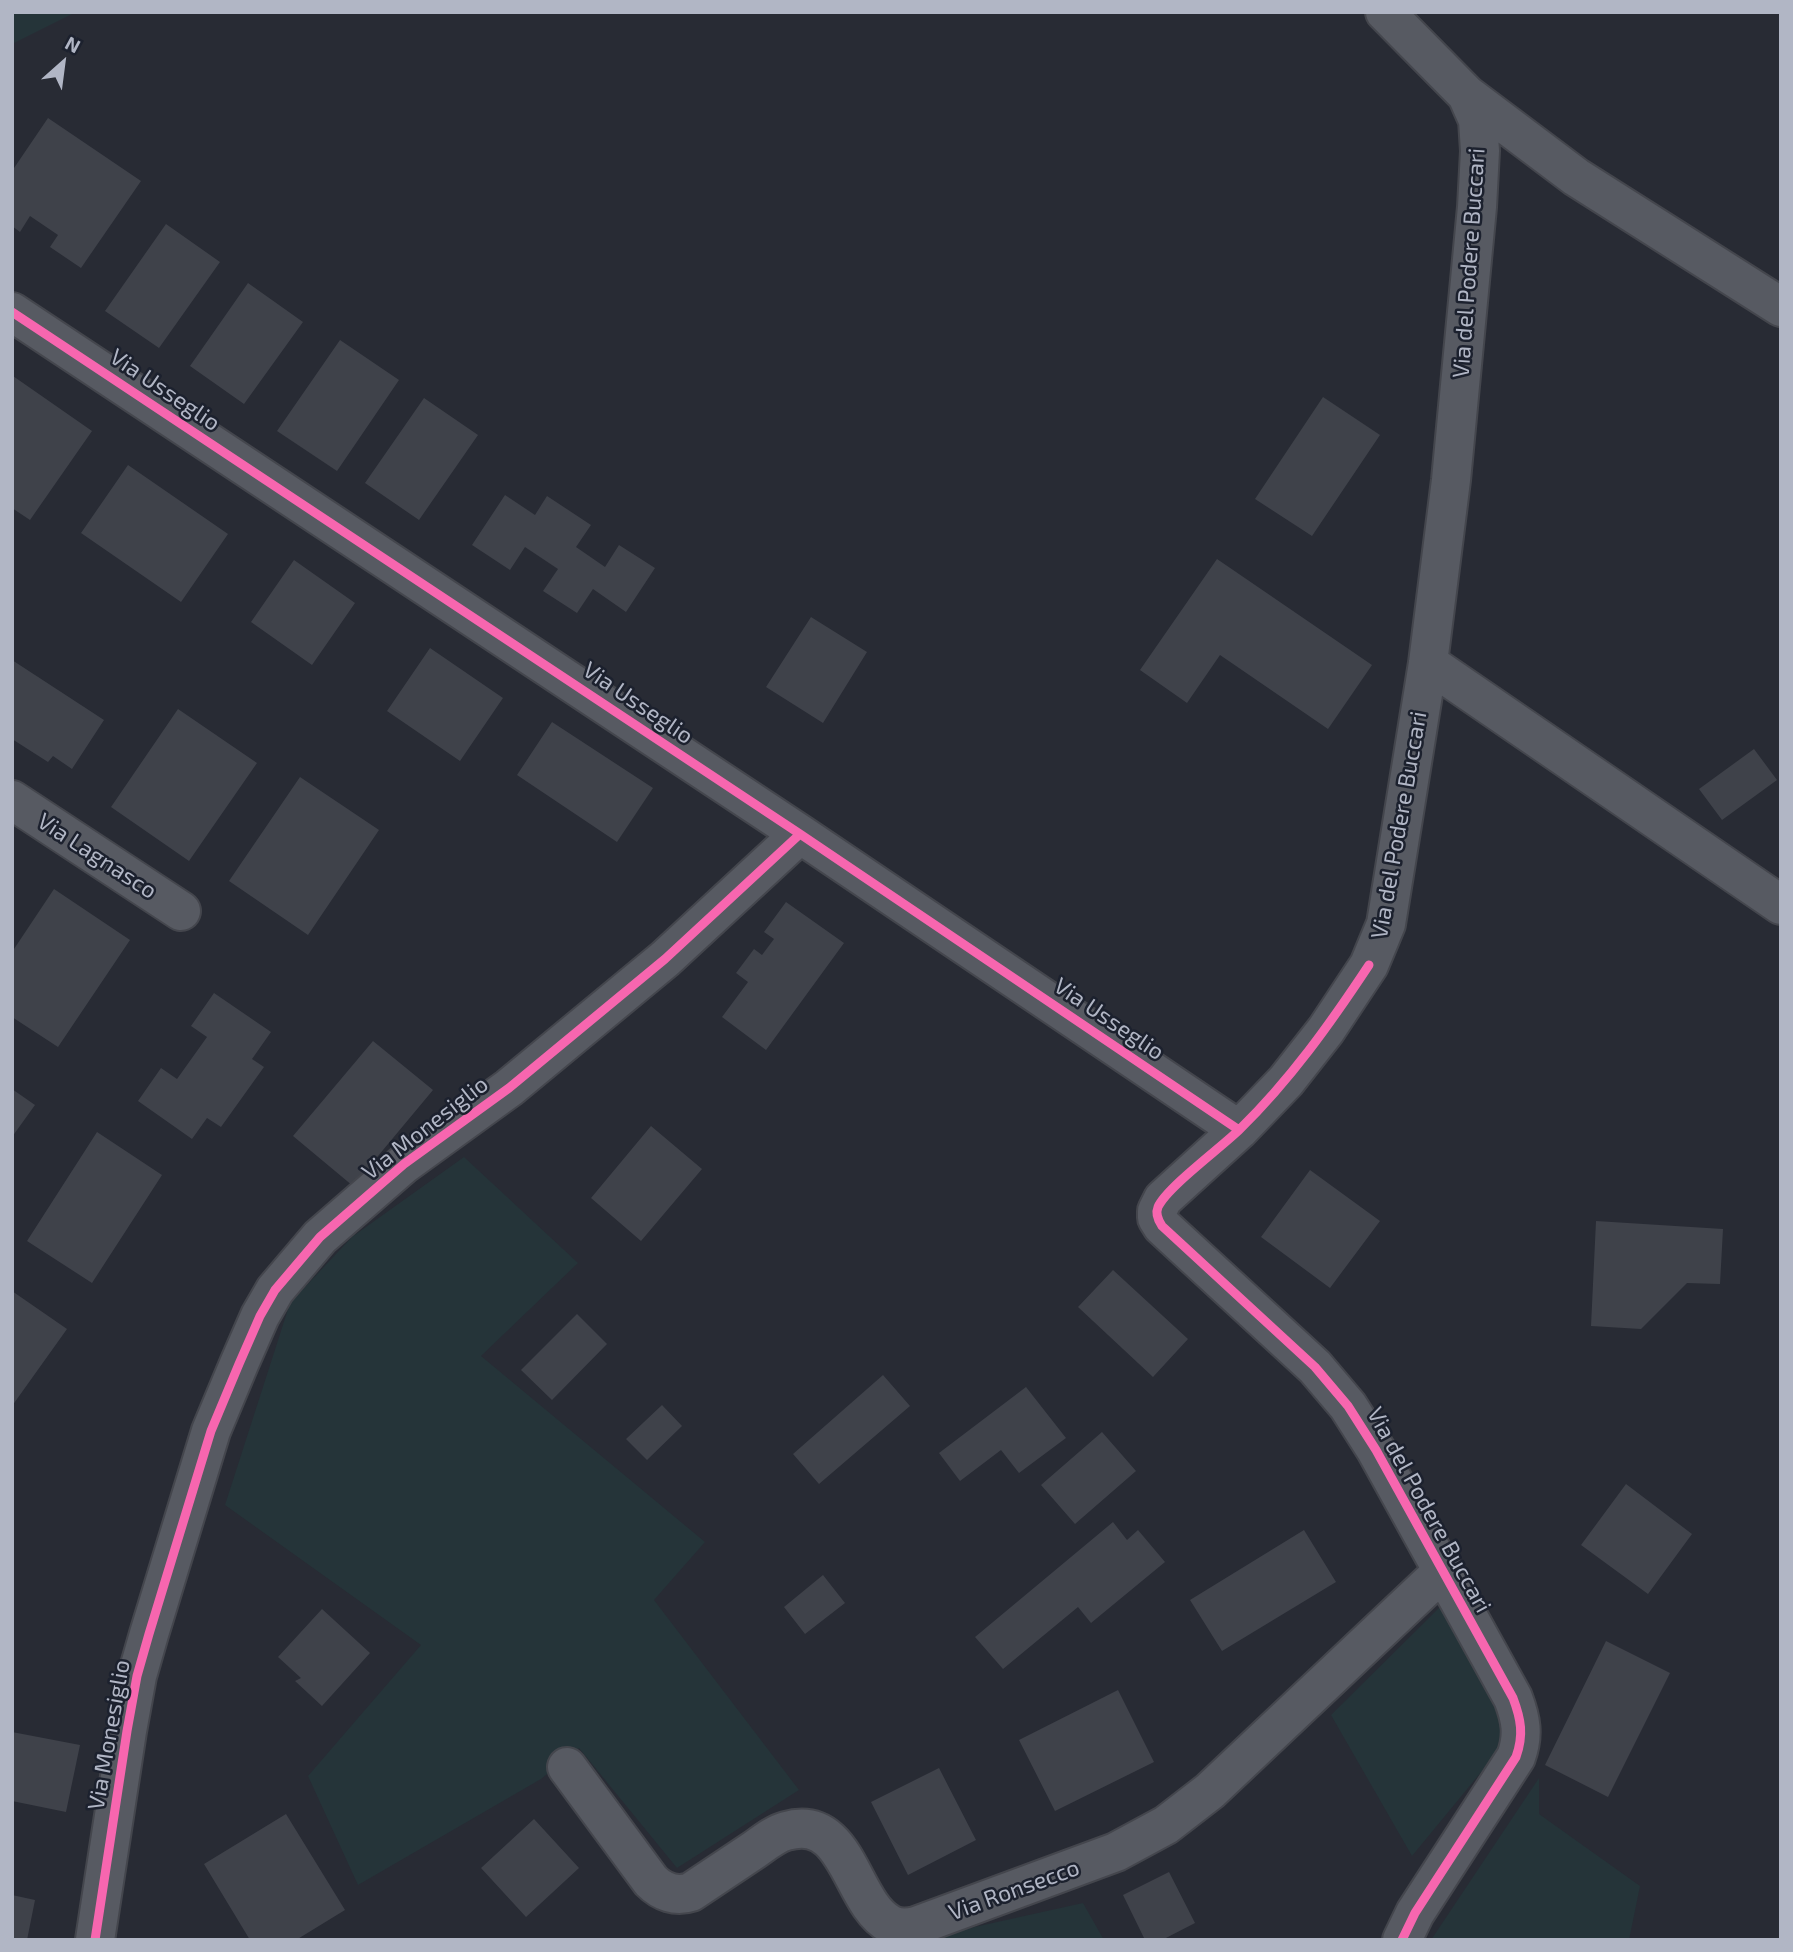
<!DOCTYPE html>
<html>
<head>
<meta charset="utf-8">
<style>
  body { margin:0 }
  #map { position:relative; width:1793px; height:1952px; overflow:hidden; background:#282b34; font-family:"Exo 2",sans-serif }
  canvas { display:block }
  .frame { position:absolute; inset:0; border:14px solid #b1b6c5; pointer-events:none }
  .north { position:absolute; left:28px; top:28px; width:70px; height:70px; -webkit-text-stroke:5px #1c212e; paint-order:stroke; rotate:28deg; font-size:19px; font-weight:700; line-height:28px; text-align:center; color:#b1b6c5 }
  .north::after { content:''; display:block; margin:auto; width:24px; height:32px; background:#b1b6c5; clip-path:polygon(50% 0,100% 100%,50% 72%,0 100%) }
</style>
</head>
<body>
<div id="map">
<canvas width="1793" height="1952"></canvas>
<div class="frame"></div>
<div class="north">N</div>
</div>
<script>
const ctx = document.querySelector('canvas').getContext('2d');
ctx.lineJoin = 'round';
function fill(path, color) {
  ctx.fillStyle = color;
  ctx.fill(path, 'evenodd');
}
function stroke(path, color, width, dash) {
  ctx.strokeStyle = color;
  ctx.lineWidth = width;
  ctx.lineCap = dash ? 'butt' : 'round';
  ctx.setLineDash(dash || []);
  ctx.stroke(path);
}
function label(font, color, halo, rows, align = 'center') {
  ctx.font = font + ' "Exo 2",sans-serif';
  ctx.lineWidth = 5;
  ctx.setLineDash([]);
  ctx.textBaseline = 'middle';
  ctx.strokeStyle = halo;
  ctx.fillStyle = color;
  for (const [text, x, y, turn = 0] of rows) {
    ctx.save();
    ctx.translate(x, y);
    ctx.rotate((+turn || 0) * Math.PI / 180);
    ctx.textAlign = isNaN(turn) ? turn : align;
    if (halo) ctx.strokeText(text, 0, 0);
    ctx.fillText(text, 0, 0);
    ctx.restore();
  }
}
const green = new Path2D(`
  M12,12H76L12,44Z
  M464,1157L578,1263L481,1356L705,1542L654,1600L799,1790L677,1868L579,1748L541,1779L358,1885L308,1776L421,1645L225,1505L290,1303L352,1237Z
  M1444,1603L1503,1725L1496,1754L1412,1856L1331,1715Z
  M1539,1778V1814L1640,1886L1629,1940H1431Z
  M1083,1903L1104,1940H916Z`);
const building = new Path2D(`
  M48,118L141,181L81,268L50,247L58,235L30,216L20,232L12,226V171Z
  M166,224L220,262L159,348L105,311Z
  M248,283L303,322L244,404L190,366Z
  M340,340L399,380L337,471L277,431Z
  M13,376L92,431L30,520L12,508Z
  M1323,397L1380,435L1312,536L1255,499Z
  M424,398L478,435L419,520L365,483Z
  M128,465L228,534L181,602L81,533Z
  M505,495L535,515L547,496L591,525L576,547L605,567L619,545L655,568L626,612L593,589L577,613L543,591L558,569L525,547L510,570L472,545Z
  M1217,559L1372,665L1328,729L1220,655L1187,703L1140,670Z
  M294,560L355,603L312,665L251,622Z
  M811,617L867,652L823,723L766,687Z
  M430,648L503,698L460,761L387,711Z
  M12,660L104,720L72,769L53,756L48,762L12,739Z
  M178,709L257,763L189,861L111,807Z
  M552,722L653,788L617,842L517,775Z
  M1754,749L1777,780L1722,820L1699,789Z
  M300,777L379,830L308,935L229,881Z
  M54,889L130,940L58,1047L12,1017V952Z
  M786,902L844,943L766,1050L722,1017L748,982L736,973L754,949L762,955L774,939L764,932Z
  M214,993L271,1032L252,1059L264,1067L221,1127L207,1118L192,1139L138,1101L161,1068L177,1079L207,1037L191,1026Z
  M373,1041L433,1090L353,1186L293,1136Z
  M12,1089L35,1105L12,1137Z
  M651,1126L702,1169L641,1241L591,1198Z
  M97,1132L162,1175L92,1283L27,1241Z
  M1310,1170L1380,1221L1330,1288L1261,1237Z
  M1596,1221L1723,1229L1720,1284L1687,1283L1641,1329L1591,1326Z
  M1113,1270L1188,1339L1153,1377L1078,1307Z
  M12,1291L67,1329L12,1406Z
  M577,1314L607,1344L552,1400L521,1370Z
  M883,1375L910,1406L819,1484L793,1454Z
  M1026,1387L1066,1438L1019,1473L1001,1450L960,1481L939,1453Z
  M662,1405L682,1426L647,1460L626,1439Z
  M1102,1432L1136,1471L1075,1524L1041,1485Z
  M1626,1484L1692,1534L1648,1594L1581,1545Z
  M1113,1522L1127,1540L1138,1530L1165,1562L1091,1623L1078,1607L1003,1669L975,1637Z
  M1304,1530L1336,1582L1222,1651L1190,1600Z
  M823,1575L845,1603L805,1634L784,1607Z
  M322,1609L370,1653L322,1706L295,1681L301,1678L278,1657Z
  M1606,1641L1670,1673L1608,1797L1545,1765Z
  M1118,1690L1154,1762L1055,1811L1019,1740Z
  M12,1732L80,1745L66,1812L12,1801Z
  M939,1768L976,1840L908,1875L871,1802Z
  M286,1814L345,1910L296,1940H250L204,1864Z
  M534,1819L579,1868L526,1917L481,1868Z
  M1169,1872L1195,1923L1162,1940H1145L1123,1895Z
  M12,1895L35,1900L27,1940H12Z`);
const minor = new Path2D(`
  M1385,12L1467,95L1478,120L1480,151L1477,207L1451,480L1428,663L1386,924L1369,965L1326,1030L1286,1081L1239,1130L1163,1199L1157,1211V1218L1162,1226L1315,1367L1348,1406L1376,1450L1513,1698C1521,1719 1524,1735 1516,1757L1415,1913L1402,1940
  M1467,95L1576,177L1781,307
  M12,312L800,834L1239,1130
  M1428,663L1781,905
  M12,800L181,911
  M567,1767L651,1881C662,1892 676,1897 691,1892C712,1878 733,1864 754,1850C764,1843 775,1834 786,1831C849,1813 850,1903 890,1924C899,1929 907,1928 916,1926L1116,1852L1166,1825L1210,1791L1442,1572
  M95,1940L127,1731L137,1676L149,1634L211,1431L239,1364L260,1316L275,1290L320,1237L404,1164L509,1088L665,959L800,834`);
const cycleway = new Path2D(`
  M12,312L800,834L1239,1130
  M1369,965C1330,1024 1290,1080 1240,1129C1222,1147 1167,1187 1158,1207C1155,1214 1158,1220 1162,1226L1315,1367L1348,1406L1376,1450L1513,1698C1521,1719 1524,1735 1516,1757L1415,1913L1402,1940
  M95,1940L127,1731L137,1676L149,1634L211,1431L239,1364L260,1316L275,1290L320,1237L404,1164L509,1088L665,959L800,834`);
const streetNames = [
  ["Via del Podere Buccari",1469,263,-86],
  ["Via Usseglio",165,390,34],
  ["Via Usseglio",638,703,34],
  ["Via del Podere Buccari",1399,825,-80],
  ["Via Lagnasco",97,856,33],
  ["Via Usseglio",1109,1019,34],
  ["Via Monesiglio",425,1128,-38],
  ["Via del Podere Buccari",1429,1510,61],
  ["Via Monesiglio",109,1735,-80],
  ["Via Ronsecco",1014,1890,-20]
];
fill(green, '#253439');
fill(building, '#3f424a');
stroke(minor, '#44464d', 42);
stroke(minor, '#575a62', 38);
stroke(cycleway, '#f766af', 9);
label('23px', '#b1b6c5', '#1c212e', streetNames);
</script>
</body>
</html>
